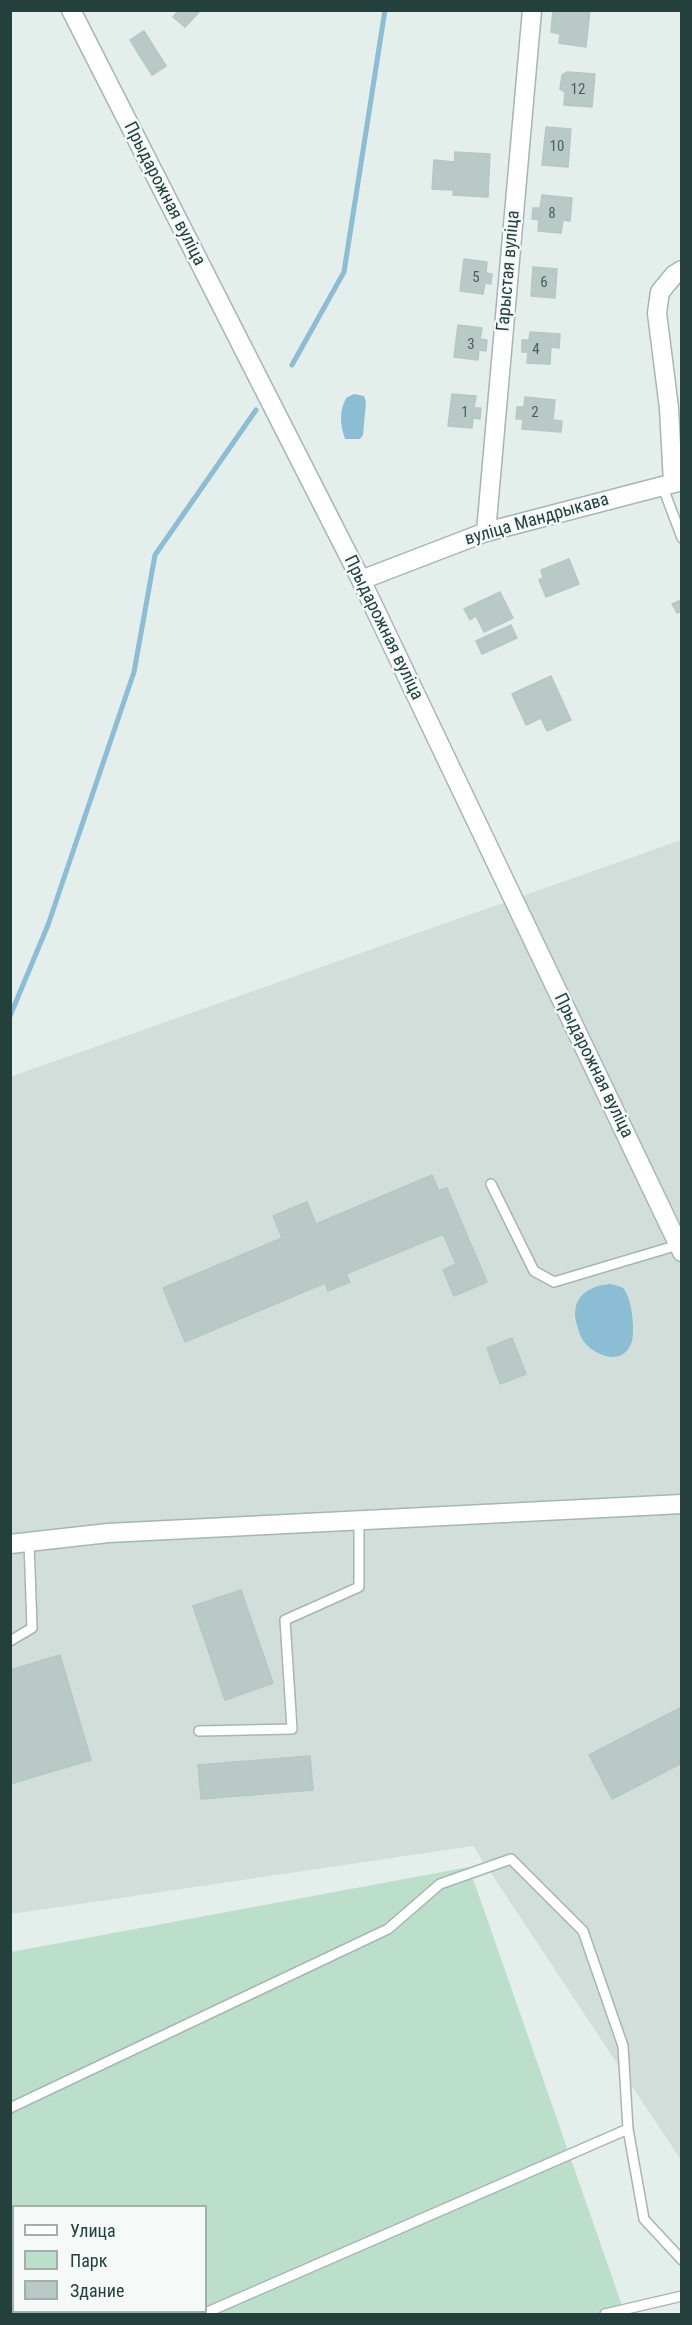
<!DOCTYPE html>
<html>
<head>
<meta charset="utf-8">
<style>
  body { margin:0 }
  #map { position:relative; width:692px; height:2325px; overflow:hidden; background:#e4eeeb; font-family:"Roboto Condensed",sans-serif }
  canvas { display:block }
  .frame { position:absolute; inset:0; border:12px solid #23403d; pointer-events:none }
  .legend { position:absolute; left:12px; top:2205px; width:195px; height:108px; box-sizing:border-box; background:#f5faf8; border:2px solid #a1b0ad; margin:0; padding:8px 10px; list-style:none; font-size:18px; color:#23403d }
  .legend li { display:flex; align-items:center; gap:12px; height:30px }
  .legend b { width:30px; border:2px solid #a1b0ad }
</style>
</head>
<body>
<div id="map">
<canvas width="692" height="2325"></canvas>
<div class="frame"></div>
<ul class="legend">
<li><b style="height:8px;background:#fff"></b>Улица</li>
<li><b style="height:16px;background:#bcdfcb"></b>Парк</li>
<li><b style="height:16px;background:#b9c9c5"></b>Здание</li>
</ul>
</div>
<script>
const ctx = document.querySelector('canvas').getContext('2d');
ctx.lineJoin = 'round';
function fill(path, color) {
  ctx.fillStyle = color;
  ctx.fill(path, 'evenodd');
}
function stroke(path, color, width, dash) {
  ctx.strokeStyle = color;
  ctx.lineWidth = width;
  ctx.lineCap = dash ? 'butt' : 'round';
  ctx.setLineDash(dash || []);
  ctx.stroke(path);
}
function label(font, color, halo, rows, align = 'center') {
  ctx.font = font + ' "Roboto Condensed",sans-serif';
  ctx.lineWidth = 4.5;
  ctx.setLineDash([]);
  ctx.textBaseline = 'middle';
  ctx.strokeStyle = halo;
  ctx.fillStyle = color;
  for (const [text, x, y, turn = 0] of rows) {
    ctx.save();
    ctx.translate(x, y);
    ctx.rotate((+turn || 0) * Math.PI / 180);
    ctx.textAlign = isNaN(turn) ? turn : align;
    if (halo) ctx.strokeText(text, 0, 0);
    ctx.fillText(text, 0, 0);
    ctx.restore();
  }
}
const built = new Path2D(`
  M681,840V2160L473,1846L11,1914L10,1077Z`);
const green = new Path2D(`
  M469,1867L625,2314H11V1952ZM14,2206H206V2312H14Z`);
const water = new Path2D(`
  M354,394L364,396L366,402L363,435L360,439H345C340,424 339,412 346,398Z
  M610,1284C614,1285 620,1286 623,1288C632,1297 635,1330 632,1341C624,1368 593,1356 582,1339C579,1334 578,1327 576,1322C571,1297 588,1286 610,1284Z`);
const stream = new Path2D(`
  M292,365L344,272L385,10
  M10,1016L48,925L134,672L155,555L256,410`);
const building = new Path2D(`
  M179,10H201L185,27L173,17Z
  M553,10H590L586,47L559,43L560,34L551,32Z
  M144,31L166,66L152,75L130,40Z
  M567,72L595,74L592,107L564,105L565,92L560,89L562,75Z
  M546,127L571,129L568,167L542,165Z
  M455,152L490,154L488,197L453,195Z
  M434,160L455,162L453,190L432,189Z
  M542,195L572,198L570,221L563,220L561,233L538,231L539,220L532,219L533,208H540Z
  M464,259L487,262L486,273L492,274L491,284L485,283L483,294L460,291Z
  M533,267L557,269L555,298L531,296Z
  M458,325L482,328L480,339L487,340L486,351L479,350L478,360L454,357Z
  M530,332L560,334L559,348L551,347L550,364L527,363L528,352H522V340H529Z
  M452,394L476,396L474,408H481L480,419L473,418L472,428L448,426Z
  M525,397L555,400L553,420L562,421L561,432L522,429L523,419H516L517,407H524Z
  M569,559L579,584L546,597L539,580L543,578L541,570Z
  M500,592L513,618L484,632L476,616L470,620L464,609Z
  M682,600V611L677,613L672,604Z
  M511,625L517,638L482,654L476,641Z
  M551,676L571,720L547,731L541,718L526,725L512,694Z
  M432,1175L439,1191L447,1188L487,1282L454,1296L443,1270L456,1264L443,1234L346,1274L350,1282L328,1291L325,1283L185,1342L163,1288L282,1238L273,1216L307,1202L316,1224Z
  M512,1338L526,1374L500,1384L487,1348Z
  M241,1590L273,1683L225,1700L193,1606Z
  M60,1655L91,1760L10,1784V1670Z
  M682,1707V1763L612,1799L589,1755Z
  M310,1756L313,1790L201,1799L198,1765Z`);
const lane = new Path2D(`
  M662,485L682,538
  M491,1184L534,1271L554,1282L678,1245
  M10,1641L32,1628L29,1542
  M199,1731L292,1729L285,1620L359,1587V1520
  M10,2108L388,1929L440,1884L511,1859L583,1931L623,2046L628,2129L644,2219L682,2260
  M203,2314L628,2129
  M605,2314L682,2296`);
const street = new Path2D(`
  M71,10L361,580L682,1252
  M673,483L669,408L657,313L660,292L674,275L682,270
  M486,532L532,10
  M361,580L486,532L682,481
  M10,1544L108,1533L682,1504`);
const numberNames = [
  ["12",578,90],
  ["10",557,147],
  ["8",552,214],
  ["5",476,278],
  ["6",544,283],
  ["3",471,345],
  ["4",536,350],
  ["1",465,413],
  ["2",535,413]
];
const streetNames = [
  ["Прыдарожная вуліца",164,194,63],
  ["Гарыстая вуліца",509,271,-85],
  ["вуліца Мандрыкава",537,520,-16],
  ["Прыдарожная вуліца",383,628,64],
  ["Прыдарожная вуліца",593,1066,64]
];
fill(built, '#d2deda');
fill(green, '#bcdfcb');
fill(water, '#8bbdd4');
stroke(stream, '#8bbdd4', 5);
fill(building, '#b9c9c5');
stroke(building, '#b6c8c3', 1.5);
stroke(lane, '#a6b6b3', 12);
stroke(street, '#a6b6b3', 21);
stroke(lane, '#fff', 9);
stroke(street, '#fff', 18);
label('15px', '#48625f', null, numberNames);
label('18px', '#23403d', '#f5faf8', streetNames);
</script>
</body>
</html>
